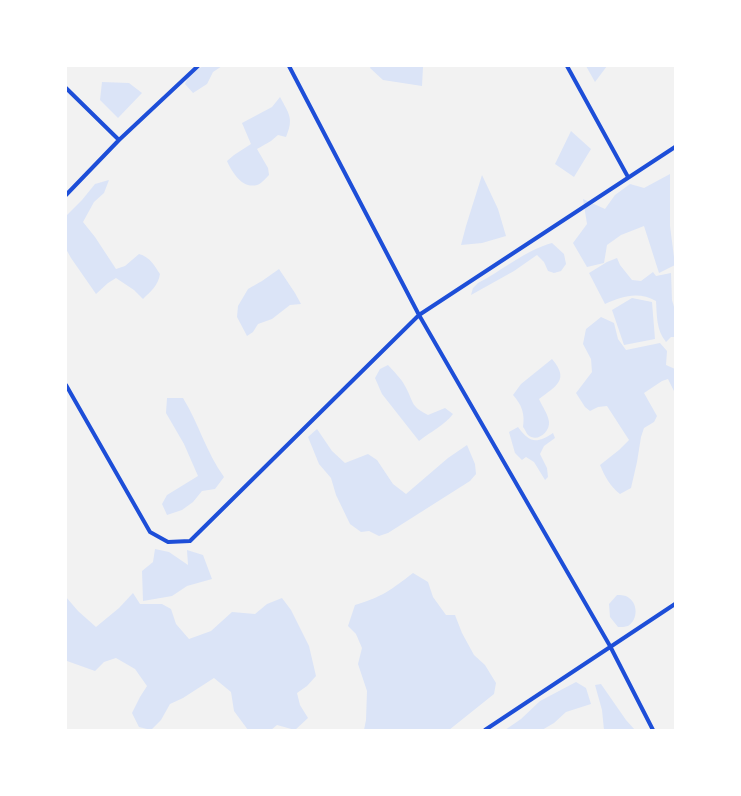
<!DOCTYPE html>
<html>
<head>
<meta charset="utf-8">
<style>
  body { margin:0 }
  #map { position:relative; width:741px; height:796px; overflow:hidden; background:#f2f2f2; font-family:Mulish,sans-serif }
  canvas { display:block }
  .frame { position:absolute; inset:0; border:67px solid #fff; pointer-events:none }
</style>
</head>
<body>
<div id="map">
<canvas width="741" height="796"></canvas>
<div class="frame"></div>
</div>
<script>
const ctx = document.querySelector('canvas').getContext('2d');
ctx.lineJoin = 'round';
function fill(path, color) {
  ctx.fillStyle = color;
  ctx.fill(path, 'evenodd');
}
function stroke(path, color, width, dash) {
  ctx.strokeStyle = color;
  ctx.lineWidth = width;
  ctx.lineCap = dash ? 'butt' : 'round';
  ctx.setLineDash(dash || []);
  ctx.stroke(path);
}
const green = new Path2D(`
  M203,66H222L213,72L207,84L193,93L185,84L189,75Z
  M371,66H424L423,67L422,86L383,80L370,68Z
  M586,66H607L595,82Z
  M102,82L129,83L142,93L118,118L100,100Z
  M280,97C289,114 294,118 286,137L278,135L271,141L257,149L268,168L269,175C266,178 261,184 257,185C242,189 232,172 227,161L234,155L251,144L242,123L272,107Z
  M571,131L591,149L574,177L555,164Z
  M670,174V226L675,265L659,273L644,226L621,235L607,245L604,263L587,267L573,243L587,224L583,199L605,209L615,195L630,184L644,188Z
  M482,175L498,209L506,236L482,243L461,245L466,226Z
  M109,180L104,193L94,202L83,222L95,237L116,269L125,266L139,254C150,257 154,265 160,274C158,286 151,291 143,299L134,290L116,278L108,283L96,294L71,258L66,249V216L82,200L95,184Z
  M552,243L564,254L566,264L561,271L554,273L548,271L544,262L537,255L514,271L471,295L473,288L478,283C503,270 524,251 552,243Z
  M617,258L620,265L632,280L641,281L653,272L656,276L671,273L672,300L675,310V337H671L666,342C656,330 657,315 656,301C639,291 622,296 605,304L589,273L607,262Z
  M279,269L295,293L301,304L290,305L272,319L258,324L253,332L247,336L237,317L238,306L248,289L262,281Z
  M632,298L652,302L655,339L624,345L612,310Z
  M601,317L614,323L618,339L626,350L660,343L667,351L666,365L675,369V393L668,379L662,381L644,393L657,416L654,422L644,428L641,437L637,462L631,488L620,494C610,486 605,477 600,465L619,450L629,440L607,406L598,407L590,411L585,407L576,393L592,372L591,359L583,344L586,329Z
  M552,359C570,380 556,386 539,399C542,406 548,414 549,422C550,432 537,443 528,435C526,433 525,429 523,427C525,414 522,405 513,395L521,384Z
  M388,365C394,372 401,378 405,386C414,402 410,406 428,415L445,408L453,414C445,425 430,432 419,441L382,394L375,378L380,369Z
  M167,398H183C199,424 206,452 224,477L215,489L202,491L193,502L182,510L167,515L162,504L167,495L198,476L184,444L166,413Z
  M518,427C530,443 536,444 553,433L555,438L544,446L540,454L547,468L548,477L545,480L534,462L526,457L522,460L515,453L509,432Z
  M317,429L332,451L345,463L368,454L377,460L393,484L406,494L448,458L467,445L475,464L476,474L470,481L388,533L379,536L369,531L361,532L350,524L336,495L331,478L319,464L308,437Z
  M155,549L169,552L188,565L187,550L203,555L212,579L187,586L172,596L143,601L142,571L153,562Z
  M413,573L428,582L433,597L446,615H455L462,633L474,655L485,665L496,683L494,694L449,730H364L366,720L367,691L358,664L362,648L356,634L348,626L355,605C382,597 391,590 413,573Z
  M133,593L140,604H162L171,609L176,624L189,639L211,631L232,612L255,614L267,604L282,598L291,610L309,646L316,676L307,686L297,693L300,705L308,718L295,730L277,725L271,730H248L234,711L231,692L214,678L183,698L170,704L161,720L151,730L139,727L132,713L140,697L147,686L135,669L116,658L104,662L95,671L67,661L66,659V597L78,611L96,627L119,608Z
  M617,595C621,595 626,595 629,598C638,604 638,620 628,626C625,627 621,627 618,627L610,617L609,604Z
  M576,682L586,688L591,704L566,712L554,723L542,730H505L521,719L540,701Z
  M601,684L626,720L635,730H604L602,710L595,685Z`);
const minor = new Path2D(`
  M289,66L419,315L610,646L653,730
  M567,66L628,177
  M66,88L119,140
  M66,195L119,140L198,66
  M66,385L150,532L168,542L190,541L419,315L675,147
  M485,730L675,604`);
fill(green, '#dbe4f7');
stroke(minor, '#1d4ed8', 4);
</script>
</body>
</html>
